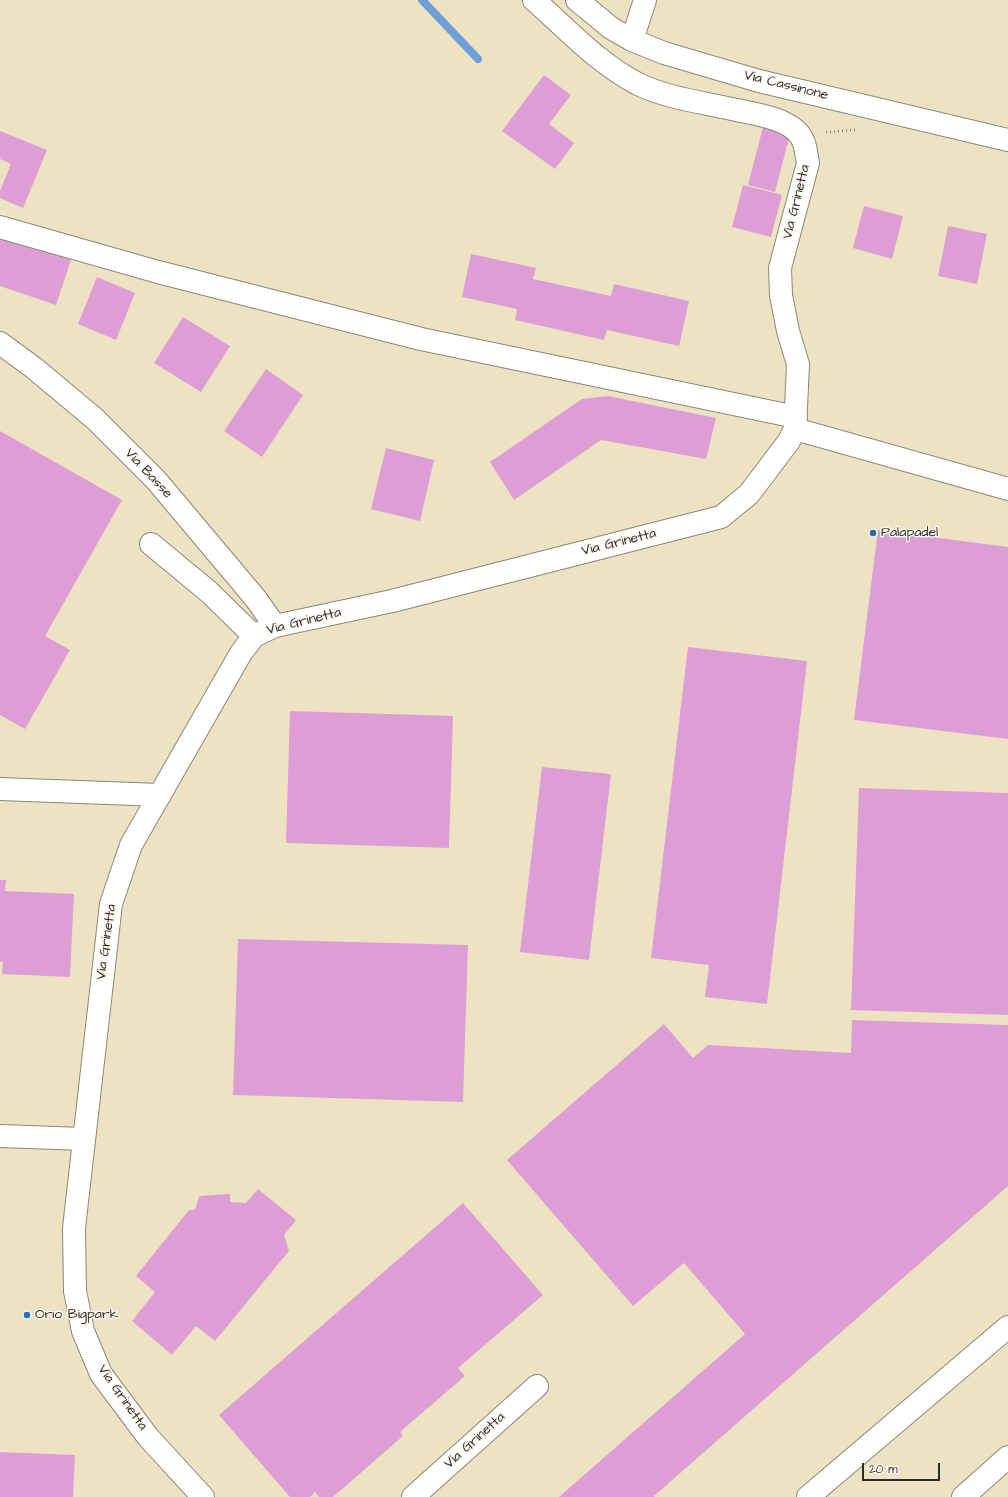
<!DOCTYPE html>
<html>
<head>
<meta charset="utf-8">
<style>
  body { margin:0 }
  #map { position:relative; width:1008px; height:1497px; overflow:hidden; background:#ede3c3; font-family:"Architects Daughter",sans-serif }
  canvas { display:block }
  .scale { position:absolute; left:862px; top:1463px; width:78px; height:18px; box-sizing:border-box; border:2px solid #2b2b2b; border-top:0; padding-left:5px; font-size:12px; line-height:14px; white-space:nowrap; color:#2b2b2b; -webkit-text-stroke:3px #fbf7ec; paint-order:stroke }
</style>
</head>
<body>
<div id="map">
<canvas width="1008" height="1497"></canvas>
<div class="scale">20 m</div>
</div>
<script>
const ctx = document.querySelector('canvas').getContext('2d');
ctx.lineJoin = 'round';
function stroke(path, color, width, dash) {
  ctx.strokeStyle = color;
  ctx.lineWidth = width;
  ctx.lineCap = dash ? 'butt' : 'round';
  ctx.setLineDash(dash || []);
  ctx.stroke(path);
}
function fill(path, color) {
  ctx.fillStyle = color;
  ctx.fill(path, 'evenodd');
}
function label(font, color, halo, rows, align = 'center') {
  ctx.font = font + ' "Architects Daughter",sans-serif';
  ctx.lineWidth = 3;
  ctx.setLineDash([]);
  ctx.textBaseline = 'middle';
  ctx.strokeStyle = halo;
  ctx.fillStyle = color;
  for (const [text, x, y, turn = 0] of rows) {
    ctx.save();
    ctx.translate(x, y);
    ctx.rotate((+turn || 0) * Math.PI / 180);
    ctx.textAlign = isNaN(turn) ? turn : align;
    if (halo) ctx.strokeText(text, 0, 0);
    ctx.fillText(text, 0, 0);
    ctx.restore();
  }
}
const stream = new Path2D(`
  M422,0L478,59`);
const building = new Path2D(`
  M544,75L571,95L549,124L574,143L555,169L502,131Z
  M763,127L790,134L775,192L748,185Z
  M0,131L47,150L23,208L0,198V191L11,164L0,159Z
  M743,185L782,195L771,237L732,227Z
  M864,206L903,216L892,259L853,248Z
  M948,226L987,234L977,284L938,276Z
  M0,237L71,260L56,305L0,286Z
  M471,254L536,268L533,279L611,296L614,284L689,301L679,346L607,330L604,340L515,320L517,309L462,297Z
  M97,277L135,293L116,340L78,324Z
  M183,317L230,346L201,392L154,363Z
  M266,369L303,395L262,457L224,431Z
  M608,396L716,418L706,459L601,440L514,500L490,462L582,399Z
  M0,431L122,500L45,636L70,650L25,729L0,715Z
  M386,448L434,460L420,521L371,509Z
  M878,530L1008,547V739L854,720Z
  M688,647L807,661L767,1004L705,997L709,965L651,958Z
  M290,711L453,716L449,848L286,843Z
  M542,767L611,774L589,960L520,952Z
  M859,788L1008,793V1015L851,1010Z
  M0,880H6L5,891L74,894L70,977L2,974L3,962H0Z
  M238,939L468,945L463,1102L233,1095Z
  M852,1020L1008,1025V1186L654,1496L655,1497H559L745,1334L684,1263L633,1306L507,1160L664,1024L693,1058L708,1045L851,1053Z
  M258,1189L296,1220L284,1235L289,1251L215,1341L196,1326L172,1355L132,1321L155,1292L136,1276L189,1210H195L199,1196L230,1194V1202L246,1203Z
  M463,1203L543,1295L458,1368L465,1376L400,1432L403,1436L333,1497H319L315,1492L310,1497H290L219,1415Z
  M0,1452L75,1455L73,1497H0Z`);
const path = new Path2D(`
  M826,132L855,130`);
const minor = new Path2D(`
  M632,40L645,0
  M0,227L158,272L421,339L796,417
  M0,343L34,368L95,419L156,480L256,599L275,626
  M795,429L1008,489
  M151,544L209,592L254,636
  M0,789L160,795
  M0,1136L84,1139
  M203,1497L148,1437L101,1374L83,1331L75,1291L74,1228L111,904L131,845L241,653L254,636L275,626L392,601L721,517L749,494L789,441L795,429L798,364L788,331L781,295L780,268L808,163C806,154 806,142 799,134C785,117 753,114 732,109C701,102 667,98 638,84C599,64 567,29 534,0
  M413,1497L537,1386
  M808,1497L1008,1327`);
const major = new Path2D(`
  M577,0L611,28L632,40L664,53L759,81L1008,140`);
const highway = new Path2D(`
  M963,1497L1008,1457`);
const markers = [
  [873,533,4,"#1f6fb2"],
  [27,1315,4,"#1f6fb2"]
];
const streetNames = [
  ["Via Cassinone",786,86,14],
  ["Via Grinetta",797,202,-76],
  ["Via Basse",148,474,47],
  ["Via Grinetta",619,543,-14],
  ["Via Grinetta",304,622,-14],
  ["Via Grinetta",107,942,-82],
  ["Via Grinetta",122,1398,55],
  ["Via Grinetta",475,1441,-42]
];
const poiNames = [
  ["Palapadel",881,533],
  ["Orio Bigpark",35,1315]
];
stroke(stream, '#6f9fd9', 8);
fill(building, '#dd9ed6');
stroke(minor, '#8c8777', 24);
stroke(major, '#8c8777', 24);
stroke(highway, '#8c8777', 24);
stroke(path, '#8c8777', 2.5, [1, 3]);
stroke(minor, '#fff', 22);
stroke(major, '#fff', 22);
stroke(highway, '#fff', 22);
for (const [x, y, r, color] of markers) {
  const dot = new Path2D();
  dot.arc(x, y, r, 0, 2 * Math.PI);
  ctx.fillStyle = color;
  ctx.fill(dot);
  stroke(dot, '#fbf7ec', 1.5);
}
label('14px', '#2b2b2b', '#fbf7ec', streetNames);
label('14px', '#2b2b2b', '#fbf7ec', poiNames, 'left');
</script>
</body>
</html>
